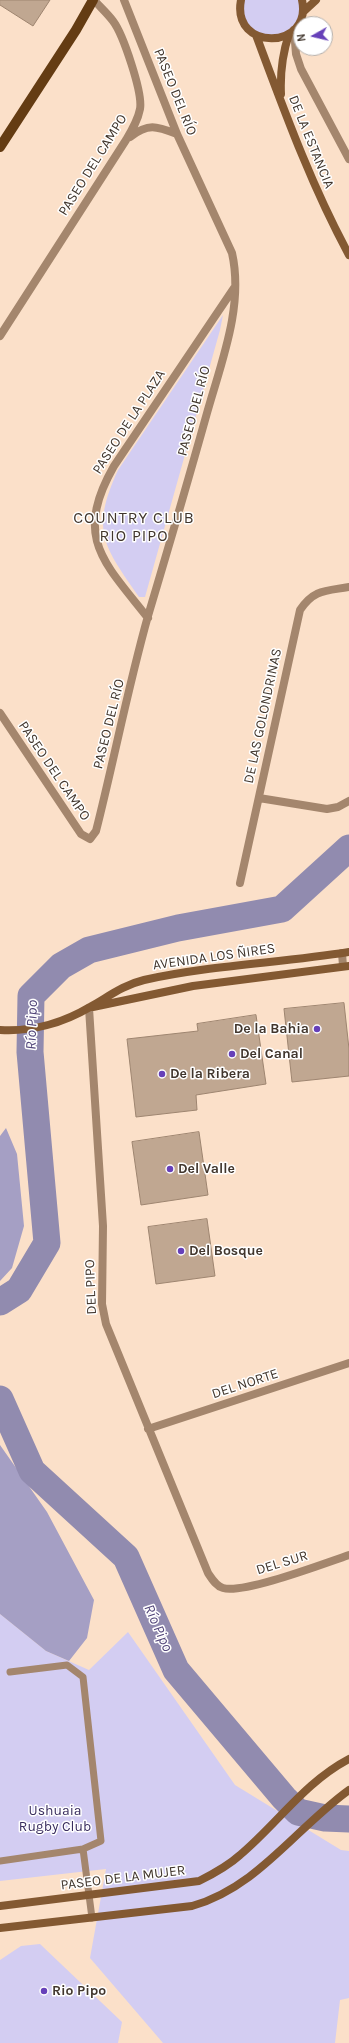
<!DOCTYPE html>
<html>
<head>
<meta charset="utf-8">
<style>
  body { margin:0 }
  #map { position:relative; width:349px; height:2043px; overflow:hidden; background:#fbe0c9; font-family:Karla,sans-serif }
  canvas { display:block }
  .north { position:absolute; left:293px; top:16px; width:40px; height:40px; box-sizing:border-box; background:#fff; border:1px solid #b3afab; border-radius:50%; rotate:262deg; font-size:11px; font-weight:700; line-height:16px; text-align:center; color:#41362d }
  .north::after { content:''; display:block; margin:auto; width:14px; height:18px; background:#6640b9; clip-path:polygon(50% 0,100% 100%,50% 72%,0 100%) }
</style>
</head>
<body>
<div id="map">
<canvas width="349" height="2043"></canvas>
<div class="north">N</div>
</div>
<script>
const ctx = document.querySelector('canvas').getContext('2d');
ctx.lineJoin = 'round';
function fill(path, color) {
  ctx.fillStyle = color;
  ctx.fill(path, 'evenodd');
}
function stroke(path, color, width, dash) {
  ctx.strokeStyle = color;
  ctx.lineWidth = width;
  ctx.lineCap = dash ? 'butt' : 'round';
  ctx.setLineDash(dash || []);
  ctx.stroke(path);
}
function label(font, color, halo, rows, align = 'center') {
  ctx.font = font + ' Karla,sans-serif';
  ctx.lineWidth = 3;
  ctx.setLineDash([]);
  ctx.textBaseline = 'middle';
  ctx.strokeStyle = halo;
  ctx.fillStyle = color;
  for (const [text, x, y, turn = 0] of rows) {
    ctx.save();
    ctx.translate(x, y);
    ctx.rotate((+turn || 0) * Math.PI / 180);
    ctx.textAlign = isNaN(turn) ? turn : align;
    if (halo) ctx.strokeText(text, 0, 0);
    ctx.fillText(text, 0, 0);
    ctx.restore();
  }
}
const green = new Path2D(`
  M242,0H302L303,12L289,34L265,39L244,22Z
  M223,315L220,330L145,597H139C104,546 90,531 118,470Z
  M0,1614L46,1651L89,1670L128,1632L235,1785L341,1850L349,1851V1998L340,2000L335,2043H163L90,1958L106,1869L0,1881Z
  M40,1944L122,2022L118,2043H0V1960L21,1946Z`);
const forest = new Path2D(`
  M6,1128L17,1154L24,1226L12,1268L0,1281V1136Z
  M0,1445L47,1512L94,1600L87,1638L69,1661L46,1651L0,1614Z`);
const river = new Path2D(`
  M0,1302L19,1290L47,1243L30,1052L31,996L61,966L89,950L178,928L282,909L349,848
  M0,1399L32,1471L126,1557L176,1670L284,1798L298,1812L325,1818L349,1819`);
const building = new Path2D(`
  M0,0H50L33,26L0,5Z
  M344,1003L349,1049V1076L292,1082L284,1009Z
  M256,1015L266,1084L196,1095L197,1110L136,1117L127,1039L198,1031L197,1024Z
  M199,1132L208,1195L141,1205L132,1142Z
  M207,1219L215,1276L156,1284L148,1227Z`);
const lane = new Path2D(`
  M83,1849L92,1918
  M0,1861L83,1849L101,1841L83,1677L67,1665L10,1672`);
const street = new Path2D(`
  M294,30L296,54L301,69L349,159
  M130,137C148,123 156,126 177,134
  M0,336L126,140C132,130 138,120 140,109C143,93 123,34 113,21C107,13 100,7 94,0
  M148,618C104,562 73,538 114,466L234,288
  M0,713L81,834L90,839L96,831C114,760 128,687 148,616C168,549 188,481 207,413C221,363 244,306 232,253L177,134L124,0
  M259,798L327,809L338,807L349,801
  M240,883L300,610C314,589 326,591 349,587
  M342,953L343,966
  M89,1008L103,1226L102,1304L106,1324L208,1573C212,1579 216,1586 223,1588C244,1594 325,1563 349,1555
  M148,1429L349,1363`);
const secondary = new Path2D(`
  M241,0C231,52 313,50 302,0
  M303,12L316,0
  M256,35C284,110 311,185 349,255
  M281,94C280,72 282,55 289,34
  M93,1007L193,986L349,966
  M0,1030C31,1032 63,1023 90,1007C108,997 123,985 144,980C211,965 281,963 349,952
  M0,1906L199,1881C213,1874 228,1866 240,1855C277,1824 305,1782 349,1759
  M0,1928L192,1906C257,1888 296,1828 349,1790`);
const primary = new Path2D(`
  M0,147L76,30L93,0`);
const markers = [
  [317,1029,4,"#6640b9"],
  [232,1054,4,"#6640b9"],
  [162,1074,4,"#6640b9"],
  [170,1169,4,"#6640b9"],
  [181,1251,4,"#6640b9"],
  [44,1991,4,"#6640b9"]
];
const streetNames = [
  ["PASEO DEL RÍO",175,92,68],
  ["DE LA ESTANCIA",311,142,68],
  ["PASEO DEL CAMPO",93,165,-58],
  ["PASEO DEL RÍO",194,411,-75],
  ["PASEO DE LA PLAZA",129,422,-57],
  ["DE LAS GOLONDRINAS",263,716,-78],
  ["PASEO DEL RÍO",109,724,-76],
  ["PASEO DEL CAMPO",54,771,56],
  ["AVENIDA LOS ÑIRES",214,957,-8],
  ["DEL PIPO",91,1287,-92],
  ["DEL NORTE",245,1384,-18],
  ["DEL SUR",282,1563,-17],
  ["PASEO DE LA MUJER",123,1878,-7]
];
const poiNames = [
  ["De la Bahia",309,1029,"right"],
  ["Del Canal",240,1054],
  ["De la Ribera",170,1074],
  ["Del Valle",178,1169],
  ["Del Bosque",189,1251],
  ["Rio Pipo",52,1991]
];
const parkNames = [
  ["Ushuaia",55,1811],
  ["Rugby Club",55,1827]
];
const waterNames = [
  ["Río Pipo",32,1025,-88],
  ["Río Pipo",158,1628,66]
];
const quarterNames = [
  ["COUNTRY CLUB",134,518],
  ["RIO PIPO",134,536]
];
fill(green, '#d3cdf2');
fill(forest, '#a59fc4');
stroke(river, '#918baf', 27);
fill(building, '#c0a791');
stroke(building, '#9e8570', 1);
stroke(lane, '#a4866d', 7);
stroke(street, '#a4866d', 8);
stroke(secondary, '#835932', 8);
stroke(primary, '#643c13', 10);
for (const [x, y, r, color] of markers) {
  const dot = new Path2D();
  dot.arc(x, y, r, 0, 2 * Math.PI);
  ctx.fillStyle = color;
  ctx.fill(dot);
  stroke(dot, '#fff', 1.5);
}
label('14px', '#41362d', '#fff', streetNames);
label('bold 14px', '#41362d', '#fff', poiNames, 'left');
label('14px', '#392d5e', '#fff', parkNames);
label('italic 15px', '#52467a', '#fff', waterNames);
ctx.letterSpacing = '1px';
label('16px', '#41362d', '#fff', quarterNames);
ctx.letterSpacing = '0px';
</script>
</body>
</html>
